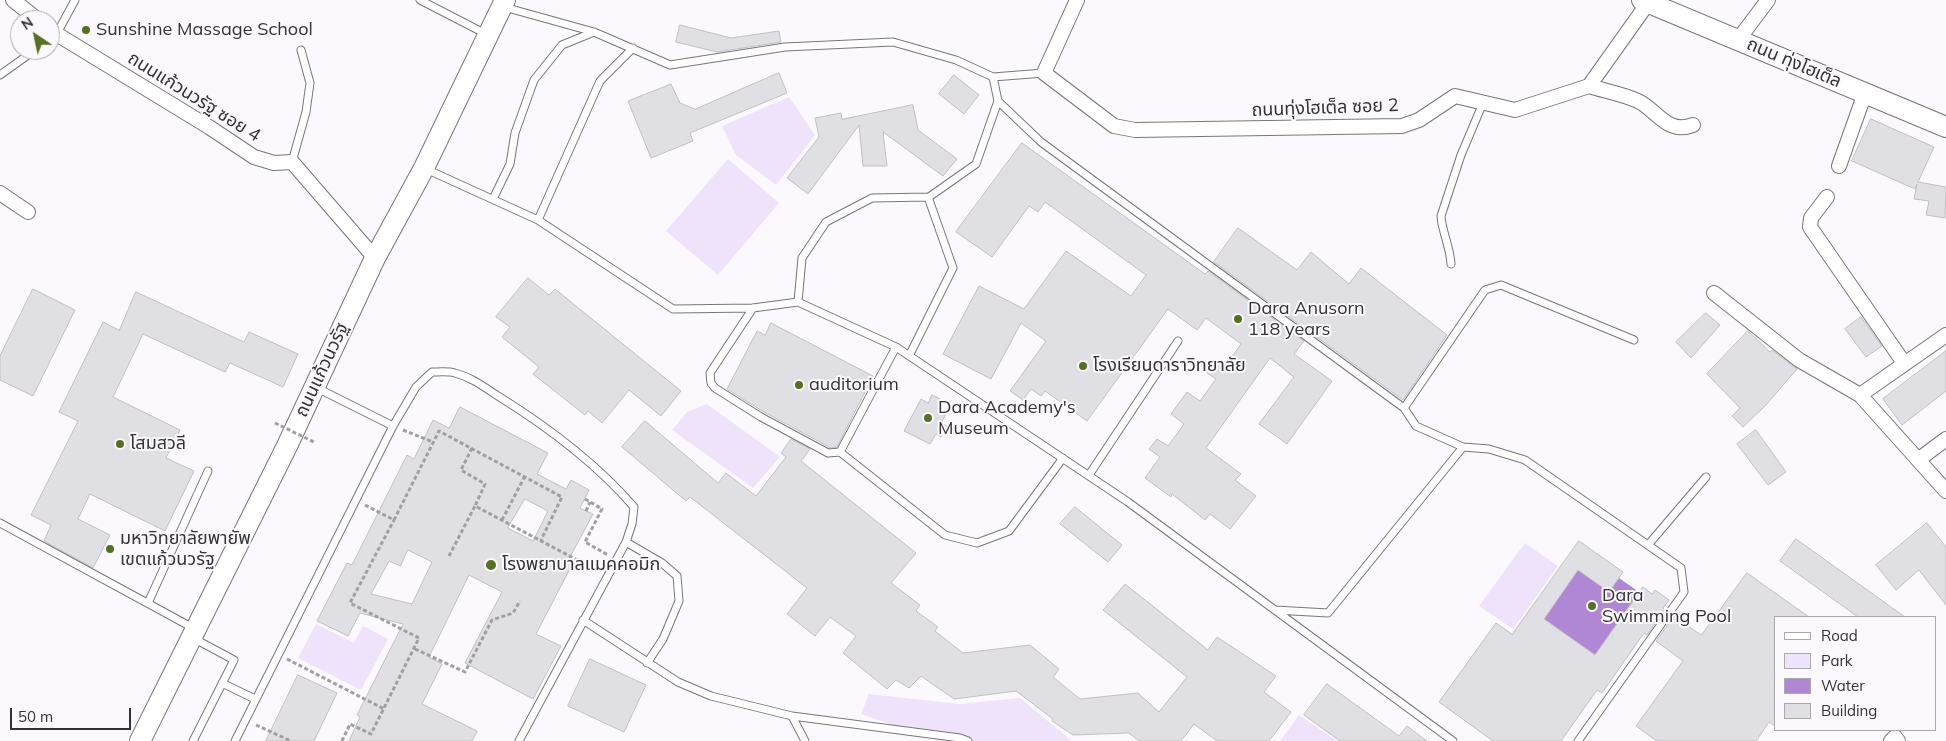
<!DOCTYPE html>
<html>
<head>
<meta charset="utf-8">
<style>
  body { margin:0 }
  #map { position:relative; width:1946px; height:741px; overflow:hidden; background:#fbf9fd; font-family:Mulish,sans-serif }
  canvas { display:block }
  .legend { position:absolute; left:1774px; top:616px; width:162px; height:115px; box-sizing:border-box; background:#fbf9fd; border:1px solid #aba9ad; margin:0; padding:6px 9px; list-style:none; font-size:15px; color:#333234 }
  .legend li { display:flex; align-items:center; gap:10px; height:25px }
  .legend b { width:25px; border:1px solid #aba9ad }
  .north { position:absolute; left:10px; top:10px; width:50px; height:50px; box-sizing:border-box; background:#fbf9fd; border:1px solid #aba9ad; border-radius:50%; rotate:326deg; font-size:14px; font-weight:700; line-height:20px; text-align:center; color:#333234 }
  .north::after { content:''; display:block; margin:auto; width:18px; height:22px; background:#547023; clip-path:polygon(50% 0,100% 100%,50% 72%,0 100%) }
  .scale { position:absolute; left:10px; top:708px; width:121px; height:22px; box-sizing:border-box; border:2px solid #333234; border-top:0; padding-left:6px; font-size:15px; line-height:18px; white-space:nowrap; color:#333234; -webkit-text-stroke:4px #fbf9fd; paint-order:stroke }
</style>
</head>
<body>
<div id="map">
<canvas width="1946" height="741"></canvas>
<ul class="legend">
<li><b style="height:6px;background:#fff"></b>Road</li>
<li><b style="height:14px;background:#efe3fc"></b>Park</li>
<li><b style="height:14px;background:#af87d5"></b>Water</li>
<li><b style="height:14px;background:#e0dfe3"></b>Building</li>
</ul>
<div class="north">N</div>
<div class="scale">50 m</div>
</div>
<script>
const ctx = document.querySelector('canvas').getContext('2d');
ctx.lineJoin = 'round';
function fill(path, color) {
  ctx.fillStyle = color;
  ctx.fill(path, 'evenodd');
}
function stroke(path, color, width, dash) {
  ctx.strokeStyle = color;
  ctx.lineWidth = width;
  ctx.lineCap = dash ? 'butt' : 'round';
  ctx.setLineDash(dash || []);
  ctx.stroke(path);
}
function label(font, color, halo, rows, align = 'center') {
  ctx.font = font + ' Mulish,"Noto Sans Thai",sans-serif';
  ctx.lineWidth = 4;
  ctx.setLineDash([]);
  ctx.textBaseline = 'middle';
  ctx.strokeStyle = halo;
  ctx.fillStyle = color;
  for (const [text, x, y, turn = 0] of rows) {
    ctx.save();
    ctx.translate(x, y);
    ctx.rotate((+turn || 0) * Math.PI / 180);
    ctx.textAlign = isNaN(turn) ? turn : align;
    if (halo) ctx.strokeText(text, 0, 0);
    ctx.fillText(text, 0, 0);
    ctx.restore();
  }
}
const green = new Path2D(`
  M789,97L815,135L776,185L736,155L722,126Z
  M728,159L779,203L718,275L666,231Z
  M707,404L780,457L753,488L672,430L687,412Z
  M1525,543L1558,566L1513,629L1479,606Z
  M316,624L354,643L363,626L388,639L361,690L298,658Z
  M869,694L959,704L1020,698L1072,741H941L861,714Z
  M1299,715L1337,741H1280Z`);
const water = new Path2D(`
  M1578,570L1609,591L1619,578L1639,592L1595,655L1544,619Z`);
const building = new Path2D(`
  M680,25L731,38L779,31L781,42L717,52L676,42Z
  M779,73L787,93L690,133L693,141L651,158L628,101L671,84L680,103L695,109Z
  M954,75L979,95L964,114L939,94Z
  M913,105L918,130L957,159L943,176L883,132L887,166H863L859,125L808,194L787,178L819,137L815,118L841,113L842,119Z
  M1871,119L1934,147L1918,182L1946,187L1945,218L1926,215L1929,201L1914,199L1917,184L1915,189L1852,161Z
  M1022,143L1205,274L1208,271L1304,341L1294,354L1332,381L1287,444L1259,424L1294,377L1270,358L1206,448L1241,474L1235,480L1256,496L1230,529L1210,514L1205,520L1172,494L1171,497L1145,478L1160,457L1149,449L1157,439L1168,446L1184,424L1171,414L1187,392L1200,401L1216,379L1206,372L1214,360L1224,368L1241,344L1206,318L1197,330L1168,309L1087,421L1045,391L1041,396L1031,389L1023,400L1010,391L1046,341L1021,323L991,379L943,354L979,286L1024,309L1066,251L1131,296L1146,275L1045,202L1038,212L1029,206L992,257L956,232Z
  M1238,228L1297,270L1311,252L1349,284L1361,268L1447,335L1403,400L1214,262Z
  M528,278L549,295L555,289L681,391L661,416L629,390L602,423L588,411L585,415L533,374L539,367L502,337L510,327L496,317Z
  M33,289L75,310L33,396L0,380V356Z
  M136,292L244,342L249,332L298,354L283,387L230,363L225,372L143,334L113,397L180,430L166,458L194,471L165,531L90,494L78,519L110,535L93,568L44,541L51,525L31,515L78,421L59,412L103,322L119,330Z
  M1706,313L1720,325L1691,358L1676,342Z
  M1861,317L1882,346L1866,357L1845,329Z
  M771,323L873,376L837,447L830,448L820,442L764,412L727,389L757,331L765,335Z
  M1748,331L1770,352L1772,350L1797,369L1766,405L1743,427L1732,416L1740,408L1707,374Z
  M1946,351V391L1902,425L1883,399Z
  M932,395L944,401L940,409L947,412L941,423L947,426L941,437L936,434L930,444L904,431L921,399L928,403Z
  M460,407L548,453L537,474L566,489L571,480L589,490L580,508L593,514L569,559L574,561L536,634L561,646L533,699L465,663L502,592L469,575L429,657L442,664L422,704L477,731L472,741H349L360,717L357,715L403,624L360,613L348,636L317,621L347,563L352,565L407,455L414,459L433,420L449,428ZM525,499L548,511L533,541L508,528ZM408,550L432,562L412,604L371,594L389,561L400,566Z
  M645,421L718,483L726,473L756,496L786,457L781,453L791,439L810,449L801,461L916,553L891,583L920,605L916,611L938,627L935,631L963,653L1030,645L1059,669L1053,677L1080,699L1138,693L1159,712L1187,677L1103,610L1125,584L1208,650L1217,637L1276,676L1264,692L1291,712L1269,741H1217L1194,724L1181,741H1139L1129,733L1073,735L1052,721L1053,719L1016,691L954,699L921,676L909,688L896,680L887,689L843,653L856,636L830,617L815,636L787,614L807,588L690,497L686,501L622,447Z
  M1756,430L1786,472L1768,485L1737,444Z
  M1075,507L1122,545L1108,562L1060,524Z
  M1927,523L1946,547V605L1919,570L1896,590L1876,565Z
  M1796,539L1905,617H1858L1780,561Z
  M1579,541L1623,572L1609,592L1578,570L1544,619L1595,655L1643,587L1652,594L1655,590L1669,600L1663,608L1665,610L1647,635L1644,633L1602,693L1597,690L1561,741H1493L1439,702L1496,623L1512,634Z
  M1747,573L1809,617H1775V726L1769,722L1756,741H1657L1636,726L1683,661L1656,641L1674,616L1701,635Z
  M590,659L646,685L624,732L568,706Z
  M298,675L337,693L314,741H266Z
  M1327,684L1399,736L1407,726L1427,741H1340L1304,715Z`);
const path = new Path2D(`
  M403,430L433,442
  M472,448L461,470L485,484L475,506
  M585,499L602,509L585,542L608,555
  M365,505L394,520L439,431L562,497L541,540
  M586,511L590,502
  M502,520L525,476
  M449,556L475,506L598,571
  M415,649L465,672L492,620L513,613L520,601
  M287,659L384,709
  M256,725L291,741
  M342,741L350,724L371,734L419,638L350,603L394,520`);
const lane = new Path2D(`
  M420,0L486,34
  M504,7L594,32
  M50,39L56,35L75,0
  M0,75L35,50
  M998,101L1041,142L1404,408L1416,426L1463,447L1489,449L1525,460L1681,568L1684,592L1578,741
  M292,162L306,112L310,83L301,50
  M426,169L538,220L673,309L753,308L798,302L896,347L1128,502L1453,741
  M493,199L510,164L515,133L534,80L562,45L594,32L670,65L785,47L893,42L956,60L993,77L1044,73
  M538,220L600,81L633,48
  M1451,264C1450,246 1442,232 1441,216L1461,155L1483,103
  M798,302L802,258L826,222L872,198L929,197L976,164L998,101L993,77
  M753,308L710,373L711,383L715,388L761,417L828,453L840,452L896,347
  M909,356L953,268L928,197
  M315,387L393,426
  M1404,408L1485,290L1501,285L1634,340
  M840,452L945,535L977,543L1009,531L1063,458
  M1089,475L1178,341
  M0,523L195,629
  M626,542L662,563L677,576L679,601L663,639L647,663
  M1648,545L1706,477
  M148,603L208,471
  M1275,610L1328,613L1463,447
  M583,620L678,682L711,696L792,716L805,741
  M222,683L255,699
  M792,716L960,738L968,741
  M193,741L234,660L193,638
  M235,741L393,426L416,387L432,372C439,372 448,371 455,373C471,377 484,387 498,396C548,427 596,463 634,507L632,524L626,542L519,741`);
const street = new Path2D(`
  M13,0L38,20
  M1077,0L1044,73L1114,126L1135,130L1402,126L1419,120L1455,96L1515,110L1589,86L1648,3
  M50,30L209,127L254,157L274,163L292,162L375,258
  M1738,40L1768,0
  M1589,86C1605,91 1623,94 1638,101C1657,110 1667,135 1693,125
  M1839,166L1865,93
  M0,193L28,212
  M1827,197L1811,218L1810,227L1904,363
  M1714,293L1799,360L1860,395L1946,491
  M1860,395L1946,335
  M1918,460L1946,439
  M1891,741L1895,737L1898,741`);
const secondary = new Path2D(`
  M1642,0L1946,127
  M140,741L287,446L375,258L424,168L505,0`);
const pathBridge = new Path2D(`
  M275,423L314,442`);
const markers = [
  [86,30,5,"#547023"],
  [1238,319,5,"#547023"],
  [1083,366,5,"#547023"],
  [799,385,5,"#547023"],
  [928,418,5,"#547023"],
  [120,444,5,"#547023"],
  [110,549,5,"#547023"],
  [491,565,6,"#547023"],
  [1592,606,5,"#547023"]
];
const poiNames = [
  ["Sunshine Massage School",96,30],
  ["Dara Anusorn",1248,309],
  ["118 years",1248,330],
  ["โรงเรียนดาราวิทยาลัย",1093,366],
  ["auditorium",809,385],
  ["Dara Academy's",938,408],
  ["Museum",938,429],
  ["โสมสวลี",130,444],
  ["มหาวิทยาลัยพายัพ",120,539],
  ["เขตแก้วนวรัฐ",120,560],
  ["โรงพยาบาลแมคคอมิก",502,565],
  ["Dara",1602,596],
  ["Swimming Pool",1602,617]
];
const streetNames = [
  ["ถนน ทุ่งโฮเต็ล",1794,63,23],
  ["ถนนแก้วนวรัฐ ซอย 4",194,97,32],
  ["ถนนทุ่งโฮเต็ล ซอย 2",1325,108,-2],
  ["ถนนแก้วนวรัฐ",322,370,-65]
];
fill(green, '#efe3fc');
fill(water, '#af87d5');
fill(building, '#e0dfe3');
stroke(building, '#c1bfc3', 1);
stroke(lane, '#777679', 9);
stroke(street, '#777679', 16);
stroke(secondary, '#777679', 22);
stroke(path, '#a09fa2', 3, [4, 2.5]);
stroke(lane, '#fff', 7);
stroke(street, '#fff', 14);
stroke(secondary, '#fff', 20);
stroke(pathBridge, '#a09fa2', 3, [4, 2.5]);
for (const [x, y, r, color] of markers) {
  const dot = new Path2D();
  dot.arc(x, y, r, 0, 2 * Math.PI);
  ctx.fillStyle = color;
  ctx.fill(dot);
  stroke(dot, '#fbf9fd', 2);
}
label('18px', '#333234', '#fbf9fd', poiNames, 'left');
label('18px', '#333234', '#fbf9fd', streetNames);
</script>
</body>
</html>
